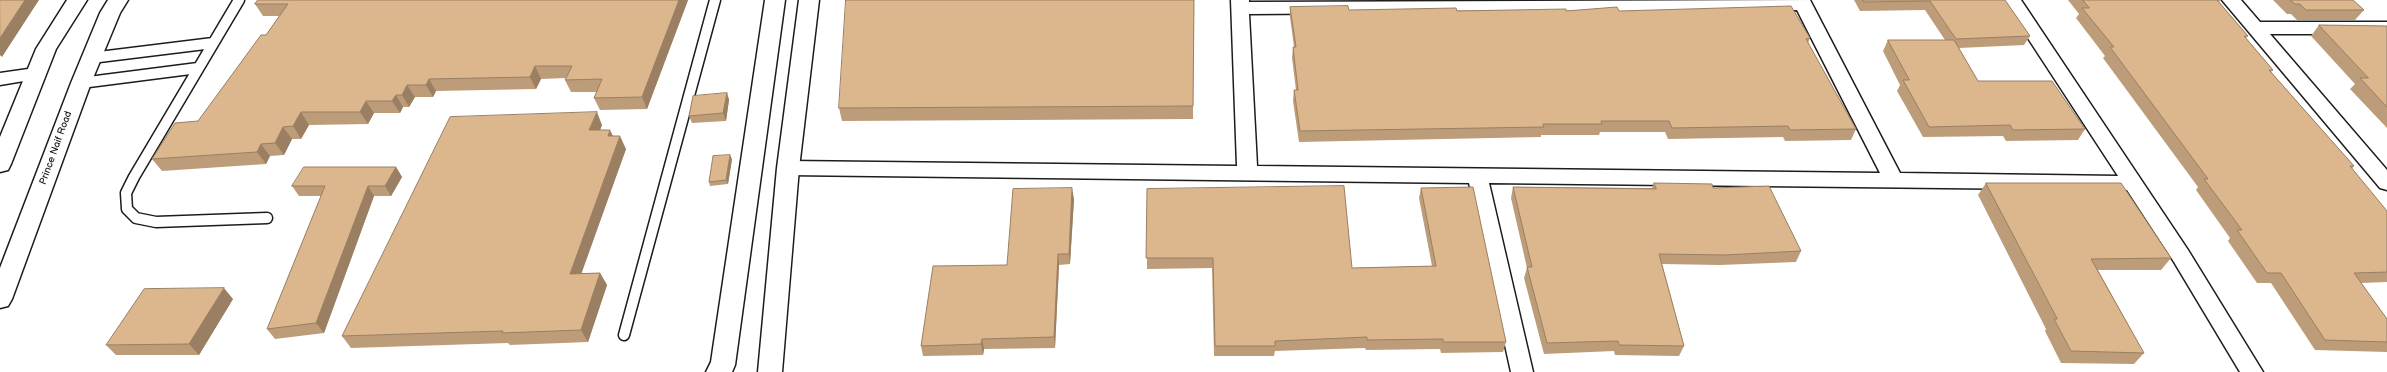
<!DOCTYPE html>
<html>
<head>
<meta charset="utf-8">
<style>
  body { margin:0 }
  canvas { display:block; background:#fff }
</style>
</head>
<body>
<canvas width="2387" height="372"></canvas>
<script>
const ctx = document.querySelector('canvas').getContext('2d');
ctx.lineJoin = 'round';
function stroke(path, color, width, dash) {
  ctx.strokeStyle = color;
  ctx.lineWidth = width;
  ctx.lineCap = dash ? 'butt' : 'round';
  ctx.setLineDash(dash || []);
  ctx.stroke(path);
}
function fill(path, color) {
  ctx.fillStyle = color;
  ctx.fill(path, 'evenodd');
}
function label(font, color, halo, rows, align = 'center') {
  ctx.font = font + ' "Balsamiq Sans",sans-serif';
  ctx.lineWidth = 3;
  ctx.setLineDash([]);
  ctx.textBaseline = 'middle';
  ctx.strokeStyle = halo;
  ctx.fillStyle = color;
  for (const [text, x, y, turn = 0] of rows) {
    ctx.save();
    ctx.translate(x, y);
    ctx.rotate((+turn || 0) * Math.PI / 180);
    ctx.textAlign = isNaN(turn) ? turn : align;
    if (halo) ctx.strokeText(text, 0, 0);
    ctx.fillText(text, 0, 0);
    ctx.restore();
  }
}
const lane = new Path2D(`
  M239,0L134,177L126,193L127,209L136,218L156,222L267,218
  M91,58L213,43
  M81,83L198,68
  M624,335L715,0`);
const street = new Path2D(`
  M1231,0H1249V2L1810,0L1900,173L2118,176L2003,0H2021L2188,250L2263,372H2240L2174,262L2127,190L1489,183L1533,372H1511L1469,183L788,175L781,173L778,168L781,163L788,161L1237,166ZM1797,10L1880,173L1257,166L1249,14Z
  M2222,0H2241L2260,22H2387V34H2270L2387,170V190L2380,188Z
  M35,68L42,70L44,74L42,78L0,85V73Z`);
const secondary = new Path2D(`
  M765,0H785L735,365L732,372H706L711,362Z
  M799,0H819L799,168L782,372H758L777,168Z`);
const primary = new Path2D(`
  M67,0H87L56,49L11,164L8,170L0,172V137L36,49Z
  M108,0H128L120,13L91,83L12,299L8,306L0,308V268L71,83L100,13Z`);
const wall = new Path2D(`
  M258,0H688L647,109L600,110L594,98L597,92H571L565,80L566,78L541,79L536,89L436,91L433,97H415L409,107H403L400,113H374L368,124L309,125L301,139H292L284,155L270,156L266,164L162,171L152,159L198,121L266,35L279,16H263L255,4Z
  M1194,0L1193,119L842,121L839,108Z
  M1854,0H2005L2030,36L2024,45L1959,48L1978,81L2085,129L2078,140L2006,141L2003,136L1923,137L1897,91L1900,85L1883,51L1888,40H1945L1925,10L1860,11Z
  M2068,0H2221L2219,2L2248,36L2246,38L2273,70L2271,72L2354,166L2352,169L2387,211V282L2361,283L2387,319V352L2315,350L2271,283H2257L2228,241L2230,238L2196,190L2198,187L2103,58L2105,56L2076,18L2079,14Z
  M2273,0H2353L2364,10L2355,20H2297L2291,14H2287Z
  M1290,7L1349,10L1619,11L1810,38L1808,43L1856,129L1851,140L1785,141L1783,137L1668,139L1665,132H1600L1599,135H1541V137L1299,142L1293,101L1294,90H1296L1292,58L1293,47H1294L1290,17Z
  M2319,25L2387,26V128L2350,89L2355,84L2311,36Z
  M727,93L729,100L726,121L692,123L689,116Z
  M602,125L600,130L613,136L626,149L581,273H600L607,285L588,342L510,345L508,343L351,348L342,336Z
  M732,159L728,184L710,186L709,182Z
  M396,167L402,177L391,196H374L324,333L275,339L267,329L321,196H299L292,186Z
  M1654,183L1713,188L1801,251L1796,262L1720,265L1662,264L1684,346L1679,356L1615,355L1614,351L1544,354L1524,278L1527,268L1511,198L1513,187L1652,188Z
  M1986,183L2171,258L2161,270H2098L2144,353L2134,364L2061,363L2045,331L2046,329L1978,195Z
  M1421,188L1506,342L1503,352L1441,353L1440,349L1366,350L1365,348L1275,351L1274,356H1214L1212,268L1147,269V189L1352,268L1432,266L1419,198Z
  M1074,199L1070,264L1059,265L1055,348L984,349L983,355L923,356L921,346L1007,265Z
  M233,299L199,355H116L106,345Z`);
const shadedWall = new Path2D(`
  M25,0H39L2,57L0,55V38Z
  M679,0H688L647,109L642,97Z
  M535,66L541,79L536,89L530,77Z
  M429,79L436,91L433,97L426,85Z
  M407,85L415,97L409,107L402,95Z
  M727,93L729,100L726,121L723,113Z
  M396,95L403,107L400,113L392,101Z
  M366,101L374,113L368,124L360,112Z
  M301,112L309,125L301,139L293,126Z
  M597,112L602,125L595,143L589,130Z
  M283,127L292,139L284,155L275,143Z
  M610,130L616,142L608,136Z
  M620,136L626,149L577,286L570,274Z
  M261,144L270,156L266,164L257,152Z
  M730,155L732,159L728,184L726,180Z
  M396,167L402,177L391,196L385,186Z
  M368,186L374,196L324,333L316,323Z
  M1072,188L1074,199L1070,264L1069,254Z
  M1058,254L1059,265L1055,348L1054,337Z
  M600,273L607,285L588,342L581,330Z
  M224,288L233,299L199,355L189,344Z
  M982,339L984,349L983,355L981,344Z`);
const building = new Path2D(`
  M0,0H25L0,38Z
  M258,0H679L642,97L594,98L602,79L565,80L572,66H535L530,77L429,79L426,85H407L402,95H396L392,101H366L360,112H301L293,126L283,127L275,143L261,144L257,152L152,159L175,123L198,121L261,35H266L288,4H255Z
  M846,0H1194L1193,106L839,108Z
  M1863,0H2005L2030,36L1956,39L1930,1L1864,2Z
  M2083,0H2217L2248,36H2244L2273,70H2269L2354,166H2350L2387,211V272L2354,273L2387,319V342L2325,340L2281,273H2267L2237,230H2242L2204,179H2208L2110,47H2114L2082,8H2089Z
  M2291,0H2353L2364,10H2306L2300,4H2295Z
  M1348,6L1349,10L1456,8L1457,11L1566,9V11L1617,7L1619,11L1791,6L1810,38L1806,39L1856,129L1790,130L1788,126L1672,128L1669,121H1601L1602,124H1543L1544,127L1300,131L1294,90H1298L1293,47H1296L1290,7Z
  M2319,25L2387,26V107L2360,78H2368Z
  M1888,40H1954L1978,81H2052L2085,129L2013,130L2010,125L1929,127L1903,80H1909Z
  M727,93L723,113L689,116L693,96Z
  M597,112L589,130H610L608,136H620L570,274L600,273L581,330L502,333L503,331L342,336L450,117Z
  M730,155L726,180L709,182L713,156Z
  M304,167H396L385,186H368L316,323L267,329L325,186H292Z
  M1654,183L1712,184L1713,188L1769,186L1801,251L1725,255L1659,254L1684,346L1619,345L1618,341L1547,343L1527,267H1532L1513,187L1656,189Z
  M1986,183H2121L2171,258L2091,259L2144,353L2071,351L2054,319H2057Z
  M1344,186L1352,268L1436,266L1421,188L1473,187L1506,342H1443V339L1367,340V337L1275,341V346H1215L1213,258H1146L1147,189Z
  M1072,188L1069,254H1058L1054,337L982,339L981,344L921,346L933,266L1007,265L1013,189Z
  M224,288L189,344L106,345L144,289Z`);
const streetNames = [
  ["Prince Naif Road",56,148,-70]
];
stroke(lane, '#1c1c1c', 13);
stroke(street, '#1c1c1c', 3);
stroke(secondary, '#1c1c1c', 3);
stroke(primary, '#1c1c1c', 3);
stroke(lane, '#fff', 10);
fill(street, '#fff');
fill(secondary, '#fff');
fill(primary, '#fff');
fill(wall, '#bd9d79');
fill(shadedWall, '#9a7f63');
fill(building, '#dcb68d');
stroke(building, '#9a7f63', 1);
label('10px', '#1c1c1c', '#fff', streetNames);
</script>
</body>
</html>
